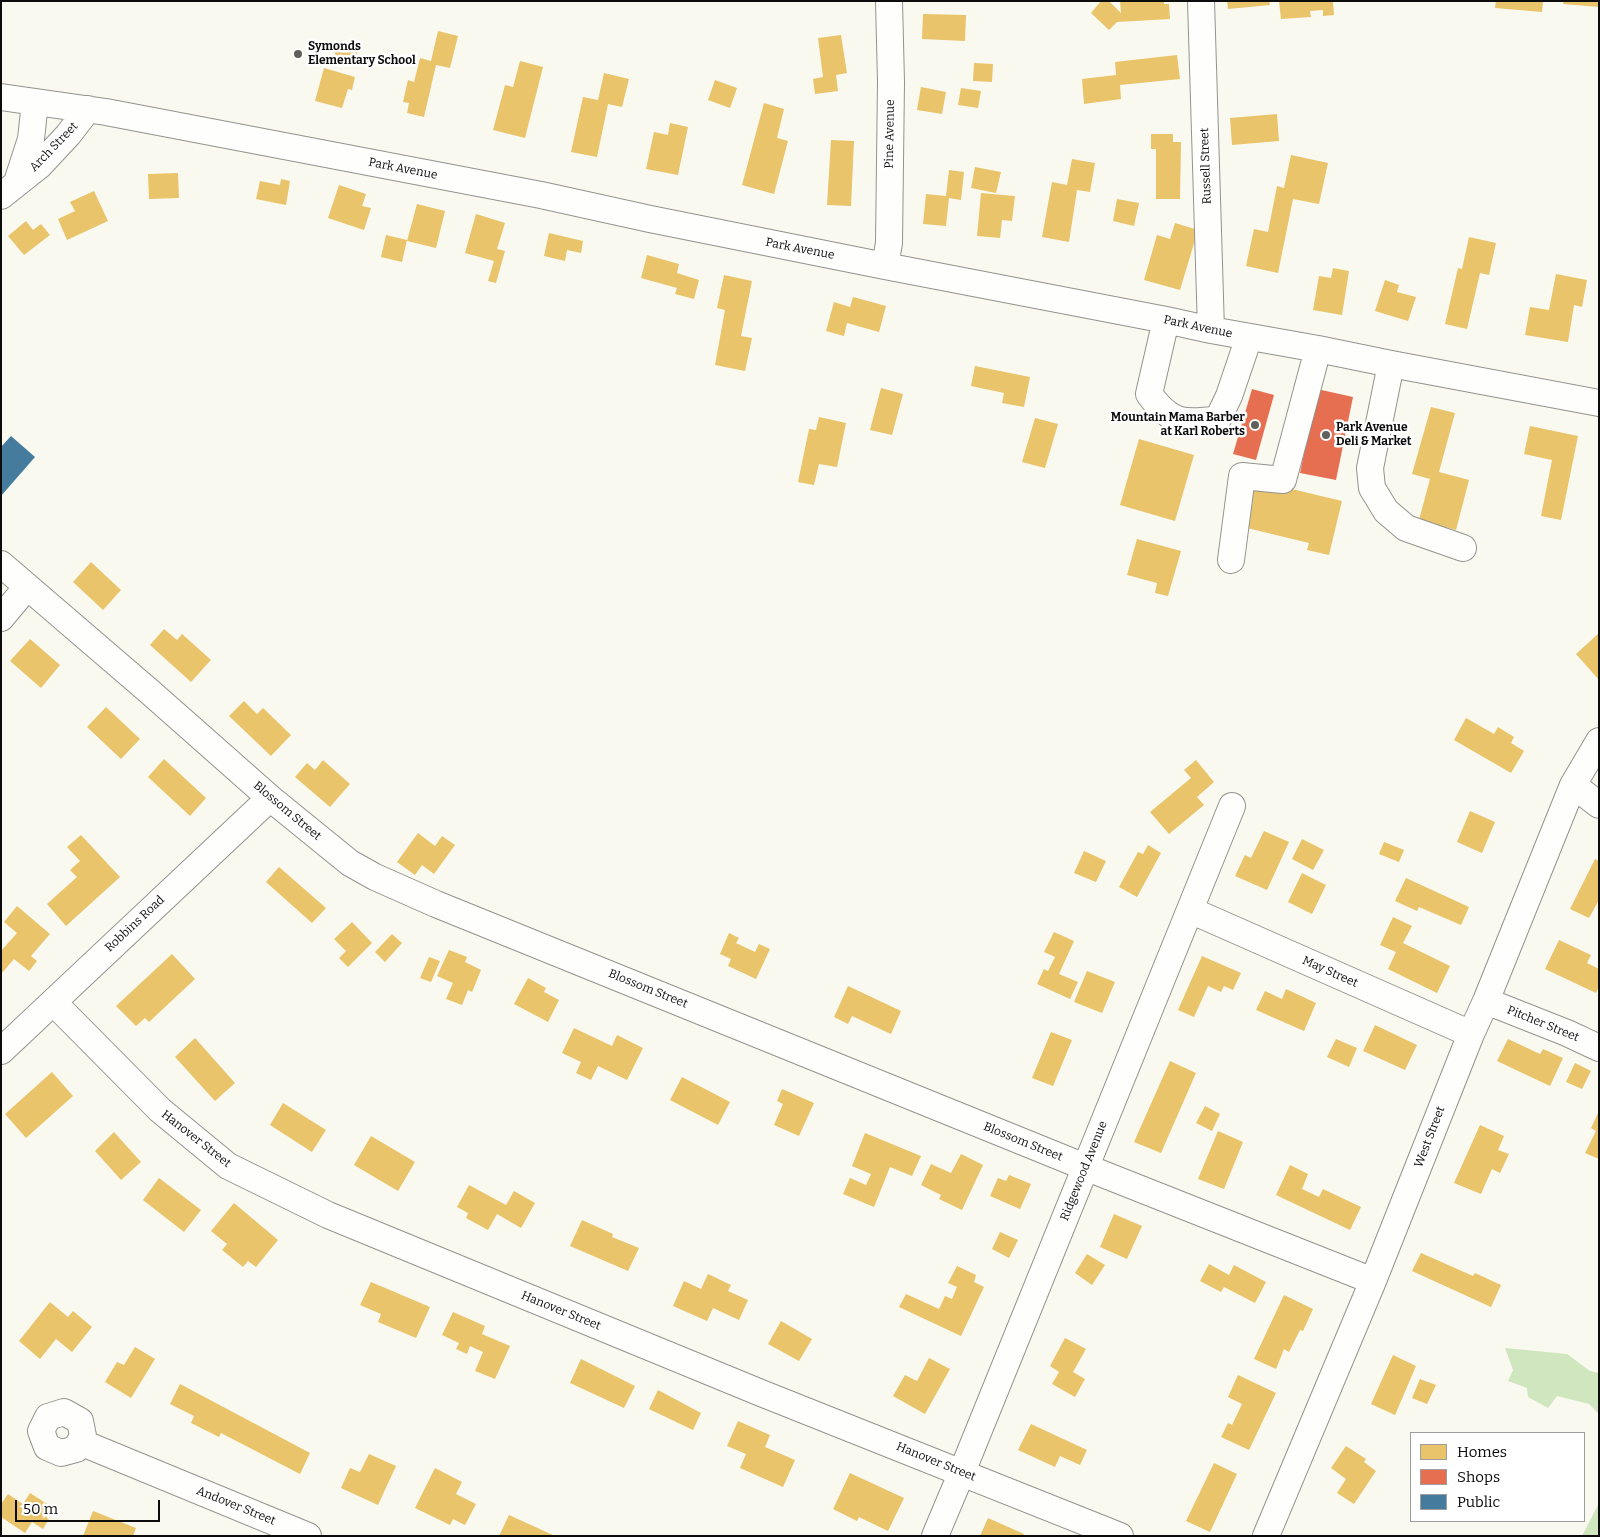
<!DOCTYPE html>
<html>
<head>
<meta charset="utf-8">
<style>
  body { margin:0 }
  #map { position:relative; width:1600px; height:1537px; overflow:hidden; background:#faf9ef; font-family:Bitter,serif }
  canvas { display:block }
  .frame { position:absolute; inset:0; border:2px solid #0c0c0c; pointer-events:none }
  .legend { position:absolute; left:1410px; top:1432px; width:175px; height:90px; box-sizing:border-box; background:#fff; border:1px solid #9e9e9e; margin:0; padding:6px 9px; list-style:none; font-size:15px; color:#0c0c0c }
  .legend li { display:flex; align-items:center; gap:10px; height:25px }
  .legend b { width:25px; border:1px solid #9e9e9e }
  .scale { position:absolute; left:15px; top:1500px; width:145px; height:22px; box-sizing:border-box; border:2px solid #0c0c0c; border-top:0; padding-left:6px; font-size:15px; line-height:18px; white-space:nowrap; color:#0c0c0c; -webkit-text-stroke:4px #fff; paint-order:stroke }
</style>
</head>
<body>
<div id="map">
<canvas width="1600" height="1537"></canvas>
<div class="frame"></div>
<ul class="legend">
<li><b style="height:14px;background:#e9c46a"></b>Homes</li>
<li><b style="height:14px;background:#e76f51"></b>Shops</li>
<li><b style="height:14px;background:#457b9d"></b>Public</li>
</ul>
<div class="scale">50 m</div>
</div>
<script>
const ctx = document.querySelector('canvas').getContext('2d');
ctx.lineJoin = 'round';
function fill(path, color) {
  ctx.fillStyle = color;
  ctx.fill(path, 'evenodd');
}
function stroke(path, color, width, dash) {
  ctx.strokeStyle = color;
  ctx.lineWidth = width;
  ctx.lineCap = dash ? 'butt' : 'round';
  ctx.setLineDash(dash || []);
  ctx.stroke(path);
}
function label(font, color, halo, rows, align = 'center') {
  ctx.font = font + ' Bitter,serif';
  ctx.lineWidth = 5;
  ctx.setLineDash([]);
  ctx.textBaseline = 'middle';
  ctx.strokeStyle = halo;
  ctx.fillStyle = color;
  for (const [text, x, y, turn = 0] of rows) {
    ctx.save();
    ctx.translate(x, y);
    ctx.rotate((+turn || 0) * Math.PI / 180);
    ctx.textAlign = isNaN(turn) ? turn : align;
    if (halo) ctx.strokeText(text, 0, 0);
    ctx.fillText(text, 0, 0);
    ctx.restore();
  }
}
const forest = new Path2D(`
  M1505,1348L1567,1354L1590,1371L1599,1373V1414L1589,1404L1557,1396L1548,1408L1528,1397L1527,1388L1508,1381L1513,1370Z
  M1599,1503V1536H1582Z`);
const homes = new Path2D(`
  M1101,1H1109L1121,13L1120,1H1164V4H1169L1170,19L1117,22L1109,30L1091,13Z
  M1227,1H1269L1270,5L1228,9Z
  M1279,1H1333L1334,15L1323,16V10L1310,11L1311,17L1281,19Z
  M1496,1H1543L1542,12L1495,8Z
  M1564,1H1599V7L1563,4Z
  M923,14L966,15L965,41L922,39Z
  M438,31L458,36L450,68L436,65L424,117L407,113L409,103L403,102L408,80L414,82L420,58L431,61Z
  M841,35L847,73L836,75L838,91L815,94L813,79L823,77L818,38Z
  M338,41L359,46L354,66L333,62Z
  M1177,55L1180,79L1120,85L1121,99L1084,104L1082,79L1116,75L1115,62Z
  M520,61L543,67L525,138L493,130L505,85L513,87Z
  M974,63L993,64L992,82L973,81Z
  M324,68L355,77L352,90L348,89L342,108L315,101Z
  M604,73L629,79L622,107L608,104L597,157L571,152L583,97L598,100Z
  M715,80L737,88L730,108L708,100Z
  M921,87L946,92L942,114L917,110Z
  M961,88L981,91L978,108L958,105Z
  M764,103L784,109L777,138L788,141L774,194L742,185Z
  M1277,114L1279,141L1232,145L1230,118Z
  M670,123L688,127L678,175L646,169L654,132L668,135Z
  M1151,134H1173V142H1181L1180,199H1156V149H1151Z
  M831,140L854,141L851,206L827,205Z
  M1291,155L1328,163L1319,204L1293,199L1278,273L1246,266L1254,229L1268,232L1277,186L1284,188Z
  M1072,159L1095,163L1090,192L1077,190L1069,242L1042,237L1052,182L1067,185Z
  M975,167L1001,172L996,193L971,188Z
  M949,170L964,172L961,200L949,198L946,226L923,224L926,194L946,196Z
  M178,173L179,198L149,199L148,174Z
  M281,179L290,181L286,205L256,199L260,181L280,185Z
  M339,185L366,194L362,206L371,208L364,230L328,218Z
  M94,191L108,221L67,240L58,219L75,211L70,202Z
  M981,193L1015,196L1012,221L1002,220L1000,238L977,236Z
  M1117,199L1139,203L1134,226L1113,221Z
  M417,204L445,211L436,248L407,241Z
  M476,214L505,223L497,249L505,251L496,283L488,281L494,261L465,253Z
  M26,221L33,230L41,224L50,235L24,255L8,236Z
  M1175,223L1198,230L1180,290L1144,280L1157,235L1170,239Z
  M549,233L583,241L581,253L567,250L565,261L544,256Z
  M386,235L407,240L402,262L381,257Z
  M1469,237L1496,243L1489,275L1480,273L1467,329L1445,324L1458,268L1462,269Z
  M647,255L679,264L677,273L699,280L694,299L675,294L677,288L641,278Z
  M1333,268L1349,271L1342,315L1313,310L1319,276L1331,278Z
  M1556,274L1587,280L1582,307L1574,305L1568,342L1525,335L1530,307L1549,310Z
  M724,275L752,281L741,336L752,338L745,371L715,365L725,310L717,308Z
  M1385,280L1399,285L1397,292L1416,297L1408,321L1375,311Z
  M853,297L886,306L879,332L847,323L844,336L826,331L834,302L850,307Z
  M975,366L1030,377L1024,407L1002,403L1004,393L971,386Z
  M881,388L903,394L892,435L870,430Z
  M1431,407L1455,413L1439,472L1469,480L1456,530L1419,520L1430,479L1412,474Z
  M819,417L846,423L837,467L819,464L814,485L798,482L809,429L816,430Z
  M1035,418L1058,424L1045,468L1022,462Z
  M1530,426L1578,436L1561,520L1541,516L1552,460L1524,454Z
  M1139,439L1194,455L1175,521L1120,505Z
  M1254,480L1342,501L1329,555L1307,550L1309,543L1243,527Z
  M1137,539L1181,551L1168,596L1155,593L1157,583L1127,575Z
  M91,562L121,590L103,610L73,582Z
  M164,629L177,640L182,634L211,660L191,682L150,645Z
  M1599,633V680L1576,654Z
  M30,639L60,665L41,688L10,661Z
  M244,701L257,714L263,708L291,735L271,756L229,716Z
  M106,707L140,739L121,759L87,727Z
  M1466,718L1494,734L1498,727L1514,737L1511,743L1524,751L1511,773L1454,740Z
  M164,759L206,798L190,816L148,777Z
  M323,760L350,784L330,807L295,777L307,763L315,770Z
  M1196,760L1214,782L1197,797L1204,805L1169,834L1150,812L1191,778L1184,770Z
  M1470,811L1495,822L1482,853L1457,842Z
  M1264,831L1289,842L1267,890L1235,876L1245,855L1251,858Z
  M418,833L435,846L442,836L455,845L434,874L422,865L415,875L397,862Z
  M81,835L120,877L66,926L47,904L77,877L70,870L80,861L67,847Z
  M1302,839L1324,850L1313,870L1292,859Z
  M1384,842L1404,850L1399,862L1379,854Z
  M1148,845L1161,853L1137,897L1119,887L1138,852L1143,854Z
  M1084,851L1106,861L1096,882L1074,873Z
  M1595,859L1599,861V900L1589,918L1570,909Z
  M279,867L326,908L312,923L266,882Z
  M1302,873L1326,885L1312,914L1288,902Z
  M1406,878L1469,907L1461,925L1419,907L1417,911L1395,901Z
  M17,906L50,934L31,956L37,961L29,971L14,959L1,974V951L17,933L4,922Z
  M1393,917L1412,926L1403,943L1450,966L1437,993L1388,969L1396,952L1380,945Z
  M352,922L372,943L348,967L339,958L346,951L334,939Z
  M1054,932L1074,941L1059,974L1078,982L1070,999L1037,984L1044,969L1048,971L1055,957L1044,952Z
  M729,933L739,938L736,943L755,952L759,944L770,949L756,979L728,966L731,959L720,954Z
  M392,934L402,943L385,962L375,952Z
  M1559,940L1591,955L1587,963L1599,969V986L1596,993L1545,969Z
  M449,950L467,957L465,962L481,970L472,992L468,990L462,1005L446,999L453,983L437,976Z
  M172,954L195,979L149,1022L145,1018L136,1026L116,1006Z
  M1202,956L1241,973L1233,990L1224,986L1221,992L1208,986L1194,1017L1178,1010Z
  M429,957L440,961L431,982L420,978Z
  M1087,971L1115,982L1102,1013L1074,1002Z
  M528,978L546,988L544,992L559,1000L548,1022L514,1004Z
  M848,986L901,1011L891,1034L852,1016L848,1024L834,1017Z
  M1286,989L1316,1003L1304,1031L1256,1010L1265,991L1282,999Z
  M1375,1025L1417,1045L1405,1070L1363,1051Z
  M574,1028L612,1046L617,1035L643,1048L627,1080L598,1066L591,1080L576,1073L581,1062L562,1053Z
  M1051,1032L1072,1040L1053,1086L1032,1078Z
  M195,1038L235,1083L215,1101L175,1057Z
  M1336,1039L1357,1048L1349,1067L1327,1057Z
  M1508,1039L1540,1054L1543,1049L1563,1058L1550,1086L1497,1061Z
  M1170,1061L1196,1073L1161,1153L1134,1142Z
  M1575,1063L1591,1071L1582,1089L1566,1082Z
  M52,1072L73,1096L26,1138L5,1114Z
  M682,1077L730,1102L718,1125L670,1100Z
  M782,1089L814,1103L799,1136L774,1125L783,1104L777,1101Z
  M283,1103L326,1130L312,1152L270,1125Z
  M1205,1106L1220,1114L1212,1131L1196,1123Z
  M1599,1111V1159L1585,1153L1596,1131L1591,1128Z
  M1480,1125L1504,1136L1498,1150L1509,1154L1500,1173L1492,1169L1481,1194L1454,1183Z
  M1218,1131L1243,1142L1224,1189L1198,1179Z
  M114,1132L141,1162L121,1180L95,1151Z
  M865,1133L921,1156L912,1176L890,1167L874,1207L843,1194L850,1178L866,1185L871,1174L852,1166Z
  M371,1136L415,1162L398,1191L354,1165Z
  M961,1154L983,1165L962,1210L939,1199L941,1195L921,1185L931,1164L951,1173Z
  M1290,1165L1308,1174L1302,1189L1319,1197L1323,1189L1361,1207L1350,1230L1276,1195Z
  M1009,1175L1031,1184L1020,1209L990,1196L998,1178L1006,1181Z
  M159,1178L201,1210L184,1232L143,1200Z
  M469,1185L506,1205L514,1191L535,1203L521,1228L497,1214L488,1230L466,1218L468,1213L457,1207Z
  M234,1203L278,1240L256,1267L248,1261L243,1267L222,1250L227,1244L211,1231Z
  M1114,1214L1142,1226L1127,1259L1100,1247Z
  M582,1220L613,1234L612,1237L639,1248L628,1271L570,1246Z
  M1000,1232L1018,1240L1009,1258L992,1249Z
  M1421,1253L1473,1276L1475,1273L1501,1285L1491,1307L1412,1271Z
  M1087,1254L1105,1265L1092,1285L1075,1273Z
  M1209,1264L1229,1275L1234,1265L1266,1282L1255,1303L1224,1287L1221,1292L1200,1281Z
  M957,1266L976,1275L974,1282L984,1287L961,1336L899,1307L906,1294L939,1309L945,1296L952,1299L957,1287L948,1283Z
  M708,1274L731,1285L728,1291L748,1300L739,1320L713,1308L707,1321L673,1306L684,1281L701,1289Z
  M371,1282L430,1307L416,1338L378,1322L381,1314L360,1305Z
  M1284,1295L1313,1309L1303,1331L1300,1330L1289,1352L1284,1349L1276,1369L1254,1359Z
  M50,1302L68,1317L73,1311L92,1327L72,1352L56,1339L40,1359L19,1341Z
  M453,1312L485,1326L482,1334L510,1346L495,1379L475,1371L483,1352L470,1346L467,1354L456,1349L459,1343L442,1335Z
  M781,1321L812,1339L799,1361L768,1344Z
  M1065,1338L1086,1349L1073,1372L1085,1379L1075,1397L1052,1384L1059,1372L1050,1366Z
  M135,1347L155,1359L131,1398L105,1382L117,1362L124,1365Z
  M1393,1355L1416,1366L1395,1415L1371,1404Z
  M929,1358L950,1369L925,1414L893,1396L905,1375L917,1381Z
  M581,1359L635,1386L624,1408L570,1383Z
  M1238,1375L1276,1393L1249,1450L1221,1437L1228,1423L1232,1425L1242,1404L1228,1397Z
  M1420,1379L1436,1385L1427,1404L1412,1398Z
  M180,1384L310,1453L300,1474L221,1433L219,1437L191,1423L194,1416L170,1404Z
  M658,1390L701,1413L693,1430L649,1409Z
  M738,1421L770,1435L765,1447L795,1460L783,1487L740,1468L746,1454L727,1446Z
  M1031,1424L1087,1450L1080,1465L1060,1456L1055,1467L1018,1450Z
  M1346,1446L1366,1459L1364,1462L1376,1471L1354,1504L1337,1493L1346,1479L1331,1468Z
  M369,1454L396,1466L378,1505L341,1488L350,1468L360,1472Z
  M1214,1463L1237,1474L1210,1532L1186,1521Z
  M435,1468L462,1482L456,1494L476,1504L465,1525L453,1519L450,1525L415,1508Z
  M850,1473L904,1498L888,1531L859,1517L857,1521L833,1509Z
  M30,1493L55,1509L43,1529L32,1522L25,1533L1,1517V1504L8,1494L23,1504Z
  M93,1511L136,1528L133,1536H83Z
  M509,1515L555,1536H499Z
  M988,1518L1024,1534L1023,1536H980Z`);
const shops = new Path2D(`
  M1252,389L1274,395L1256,460L1233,454Z
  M1317,389L1353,397L1336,480L1300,473Z`);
const public = new Path2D(`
  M11,436L35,457L1,496V447Z`);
const minor = new Path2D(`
  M1201,1L1211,330
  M1,97L106,112L541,195L650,219L885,266L1166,320L1211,330L1318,349L1391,364L1599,403
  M17,182L31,139L35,102
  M1,196L40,165L68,135L88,109
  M885,266L889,243L891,82L889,1
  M1166,320L1149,394C1171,424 1184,424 1218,419L1229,396L1249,337
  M1391,364L1370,468L1372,488L1386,511L1406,528L1463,548
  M1231,560L1242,476L1283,480L1318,349
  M1,564L150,692L270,798L350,863L375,877L436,904L1085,1167L1373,1281
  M1,618L27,587
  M1573,785L1599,805
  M1190,910L1471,1034
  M1486,1001L1567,1033L1599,1048
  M53,1002L160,1110L228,1166L328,1215L761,1393L1120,1536
  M1,1051L270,798
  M64,1412L80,1421L83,1436L76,1449L61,1453L47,1447L41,1431L48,1417Z
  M80,1442L308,1536
  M935,1536L962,1472L1232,806
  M1266,1536L1373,1281L1471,1034L1486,1001L1573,785L1599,741`);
const markers = [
  [298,54,5,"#5f5f5b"],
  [1255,425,5,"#5f5f5b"],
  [1326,435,5,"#5f5f5b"]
];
const poiNames = [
  ["Symonds",308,47],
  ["Elementary School",308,61],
  ["Mountain Mama Barber",1245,418,"right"],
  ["at Karl Roberts",1245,432,"right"],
  ["Park Avenue",1336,428],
  ["Deli & Market",1336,442]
];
const streetNames = [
  ["Pine Avenue",890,134,-89],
  ["Arch Street",54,147,-46],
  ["Russell Street",1206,166,-92],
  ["Park Avenue",403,169,11],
  ["Park Avenue",800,249,11],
  ["Park Avenue",1198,327,12],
  ["Blossom Street",287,811,40],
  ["Robbins Road",135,924,-43],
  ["May Street",1330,972,24],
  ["Blossom Street",648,989,22],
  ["Pitcher Street",1543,1024,22],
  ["West Street",1430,1137,-69],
  ["Hanover Street",196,1139,38],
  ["Blossom Street",1023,1142,22],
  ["Ridgewood Avenue",1084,1171,-68],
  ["Hanover Street",561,1311,22],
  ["Hanover Street",936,1462,22],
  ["Andover Street",236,1506,22]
];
fill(forest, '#cfe6bf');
fill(homes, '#e9c46a');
fill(shops, '#e76f51');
fill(public, '#457b9d');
stroke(minor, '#93938e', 28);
stroke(minor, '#fefefd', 26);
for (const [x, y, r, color] of markers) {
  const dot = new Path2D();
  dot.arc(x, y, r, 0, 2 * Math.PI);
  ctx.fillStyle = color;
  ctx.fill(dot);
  stroke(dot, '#fff', 2);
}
label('bold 12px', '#0c0c0c', '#fff', poiNames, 'left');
label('12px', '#0c0c0c', '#fff', streetNames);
</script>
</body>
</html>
